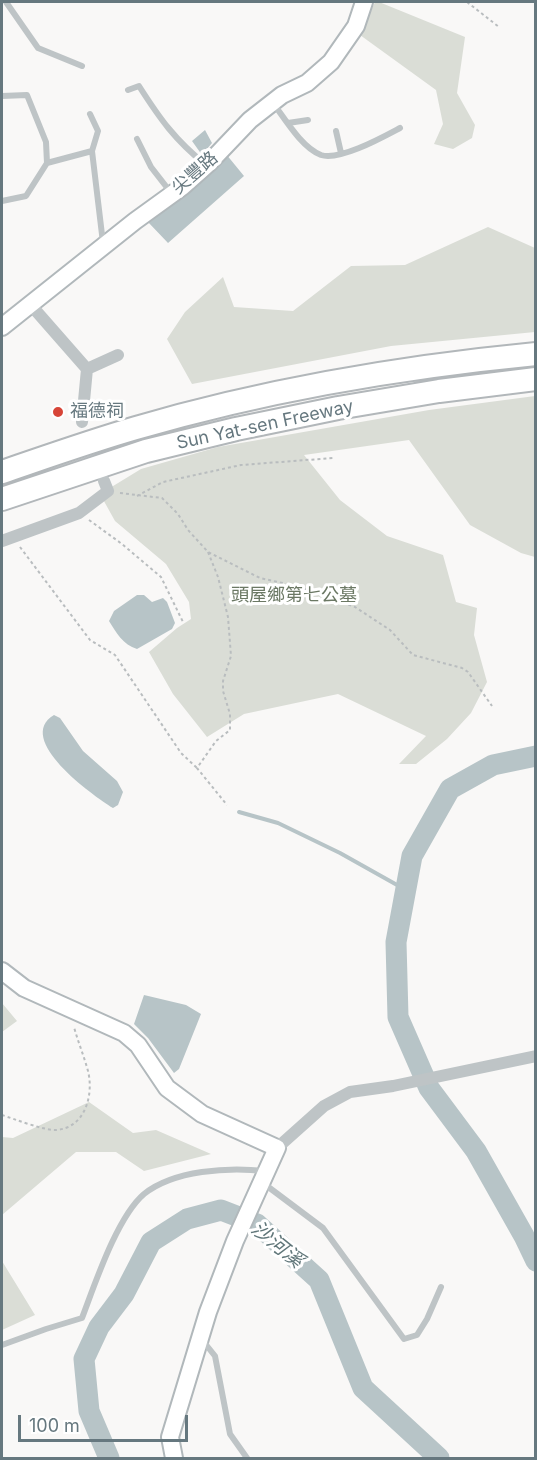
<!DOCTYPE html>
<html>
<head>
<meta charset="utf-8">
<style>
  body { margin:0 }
  #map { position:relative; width:537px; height:1460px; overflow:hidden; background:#f9f8f7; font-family:Inter,sans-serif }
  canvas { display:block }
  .frame { position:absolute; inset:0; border:3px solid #66787f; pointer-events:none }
  .scale { position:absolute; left:18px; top:1415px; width:170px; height:27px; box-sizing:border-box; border:3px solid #66787f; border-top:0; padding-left:8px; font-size:18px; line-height:21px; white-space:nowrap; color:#66787f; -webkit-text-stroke:4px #fff; paint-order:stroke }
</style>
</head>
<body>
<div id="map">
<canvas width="537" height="1460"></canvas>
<div class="frame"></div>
<div class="scale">100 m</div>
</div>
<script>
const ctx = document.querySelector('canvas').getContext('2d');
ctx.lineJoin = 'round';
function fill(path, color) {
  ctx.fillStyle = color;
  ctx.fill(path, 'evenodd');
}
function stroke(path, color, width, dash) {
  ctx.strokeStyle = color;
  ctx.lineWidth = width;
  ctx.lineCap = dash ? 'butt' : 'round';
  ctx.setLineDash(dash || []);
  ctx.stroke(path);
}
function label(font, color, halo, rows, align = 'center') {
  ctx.font = font + ' Inter,"Noto Sans TC",sans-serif';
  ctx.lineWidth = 6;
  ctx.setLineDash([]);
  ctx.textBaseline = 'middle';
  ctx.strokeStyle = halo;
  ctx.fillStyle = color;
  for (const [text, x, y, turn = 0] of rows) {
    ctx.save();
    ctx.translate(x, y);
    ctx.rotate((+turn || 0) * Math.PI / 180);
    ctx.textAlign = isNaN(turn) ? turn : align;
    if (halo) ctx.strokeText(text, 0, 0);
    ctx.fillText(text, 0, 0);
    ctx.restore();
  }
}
const green = new Path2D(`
  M375,2H379L465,37L457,93L475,125L472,138L453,149L434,144L443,124L436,90L360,35Z
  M488,227L535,248V332L391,346L192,384L167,339L185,312L223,277L234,307L293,311L351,266L405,265Z
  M535,396V557L521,553L470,525L409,440L304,455L340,500L387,536L443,555L456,602L477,608L474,635L487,682L471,713L447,739L416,764H399L426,736L338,694L244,714L207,737L173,694L149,652L177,628L191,619L189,602L166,564L115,521L100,494L141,469L218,447L429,410Z
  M2,1003L17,1021L2,1032Z
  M89,1102L133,1133L156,1130L211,1154L144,1171L116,1152H76L2,1215V1247V1137L13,1138Z
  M2,1261L35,1315L2,1330Z`);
const water = new Path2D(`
  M205,130L212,143L202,155L192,141Z
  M226,154L244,176L168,243L148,222Z
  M137,595H144L152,602L163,598L167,602L175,623L172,629L137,649C123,645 116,632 109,621L114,611Z
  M54,715L60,718L83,751L117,781L123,792L118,805L113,808C92,795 14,739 54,715Z
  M144,995L186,1005L201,1014L179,1069L174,1073L148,1038L134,1024Z`);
const stream = new Path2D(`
  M239,812L278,823L340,853L406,890`);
const river = new Path2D(`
  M536,756L493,765L450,789L412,856L396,942L398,1017L429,1088L476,1151L524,1236L536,1261
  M109,1458L89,1411L84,1359L99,1327L124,1294L151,1242L187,1219L221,1210L257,1224L319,1280L363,1388L439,1458`);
const path = new Path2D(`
  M467,2L499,27
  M120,493L162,498L178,514L188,530L208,552L260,578L296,586L355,607L390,630L413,655L462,668L468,672L492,706
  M137,496L163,482L241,465L333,458
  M89,520L122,544L161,577L183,622
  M20,547L90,640L115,655L181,753L197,768
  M208,552L218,577L228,617L231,656L223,681V691L230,714V730L216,741L197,768L227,805
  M2,1115C14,1119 43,1130 55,1130C85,1129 94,1095 88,1071C84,1056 78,1042 74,1027`);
const lane = new Path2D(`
  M6,2L38,48L82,66
  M128,90L139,86C160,119 175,140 206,165
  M2,96L27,95L46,142L47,163
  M273,103C285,119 302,148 321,155C340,161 383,137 400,128
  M90,114L98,131L92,151L103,243
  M288,123L308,120
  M336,131L341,153
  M137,139L151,167L172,194
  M2,201L26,196L47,163L92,151
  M263,1183L323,1228L404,1339L417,1335L427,1319L441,1287
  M203,1341L215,1356L230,1434L247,1458
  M2,1345L46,1329L82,1318C95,1284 117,1217 144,1194C174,1170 228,1167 265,1171`);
const street = new Path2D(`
  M30,304L87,369L82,422
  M87,369L118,355
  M2,541L79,513L108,491L104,481
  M277,1148L324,1106L350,1092L393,1086L536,1056`);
const secondary = new Path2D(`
  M2,327L135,221L182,187L209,163L250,120L282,95L307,83L331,62L356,26L364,2
  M2,971L24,988L124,1033L138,1045L167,1088L202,1114L277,1148L235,1241L208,1312L170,1437L174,1458`);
const highway = new Path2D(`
  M2,472C46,457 91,441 136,428C266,390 401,367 536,354
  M2,499L146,451L236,429L338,408L439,391L536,379`);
const markers = [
  [58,412,6,"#d74538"]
];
const streetNames = [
  ["尖豐路",195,173,-41],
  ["Sun Yat-sen Freeway",265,425,-12]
];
const poiNames = [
  ["福德祠",70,412]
];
const parkNames = [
  ["頭屋鄉第七公墓",294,596]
];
const waterNames = [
  ["沙河溪",277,1245,39]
];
fill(green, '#daddd6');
fill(water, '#b7c4c7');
stroke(stream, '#b7c4c7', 4);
stroke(river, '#b7c4c7', 21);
stroke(secondary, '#b1b8bb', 20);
stroke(highway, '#b2b7ba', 26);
stroke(path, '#b9bdbf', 2, [3, 3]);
stroke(lane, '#bec4c6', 6);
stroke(street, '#bec4c6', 12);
stroke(secondary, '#fff', 16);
stroke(highway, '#fff', 22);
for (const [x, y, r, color] of markers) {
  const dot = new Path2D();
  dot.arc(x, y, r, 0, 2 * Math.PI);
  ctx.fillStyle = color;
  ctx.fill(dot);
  stroke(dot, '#fff', 2);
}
label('18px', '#66787f', '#fff', streetNames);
label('18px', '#66787f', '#fff', poiNames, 'left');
label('18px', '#6b7864', '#fff', parkNames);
label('italic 20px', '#607679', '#fff', waterNames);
</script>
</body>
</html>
